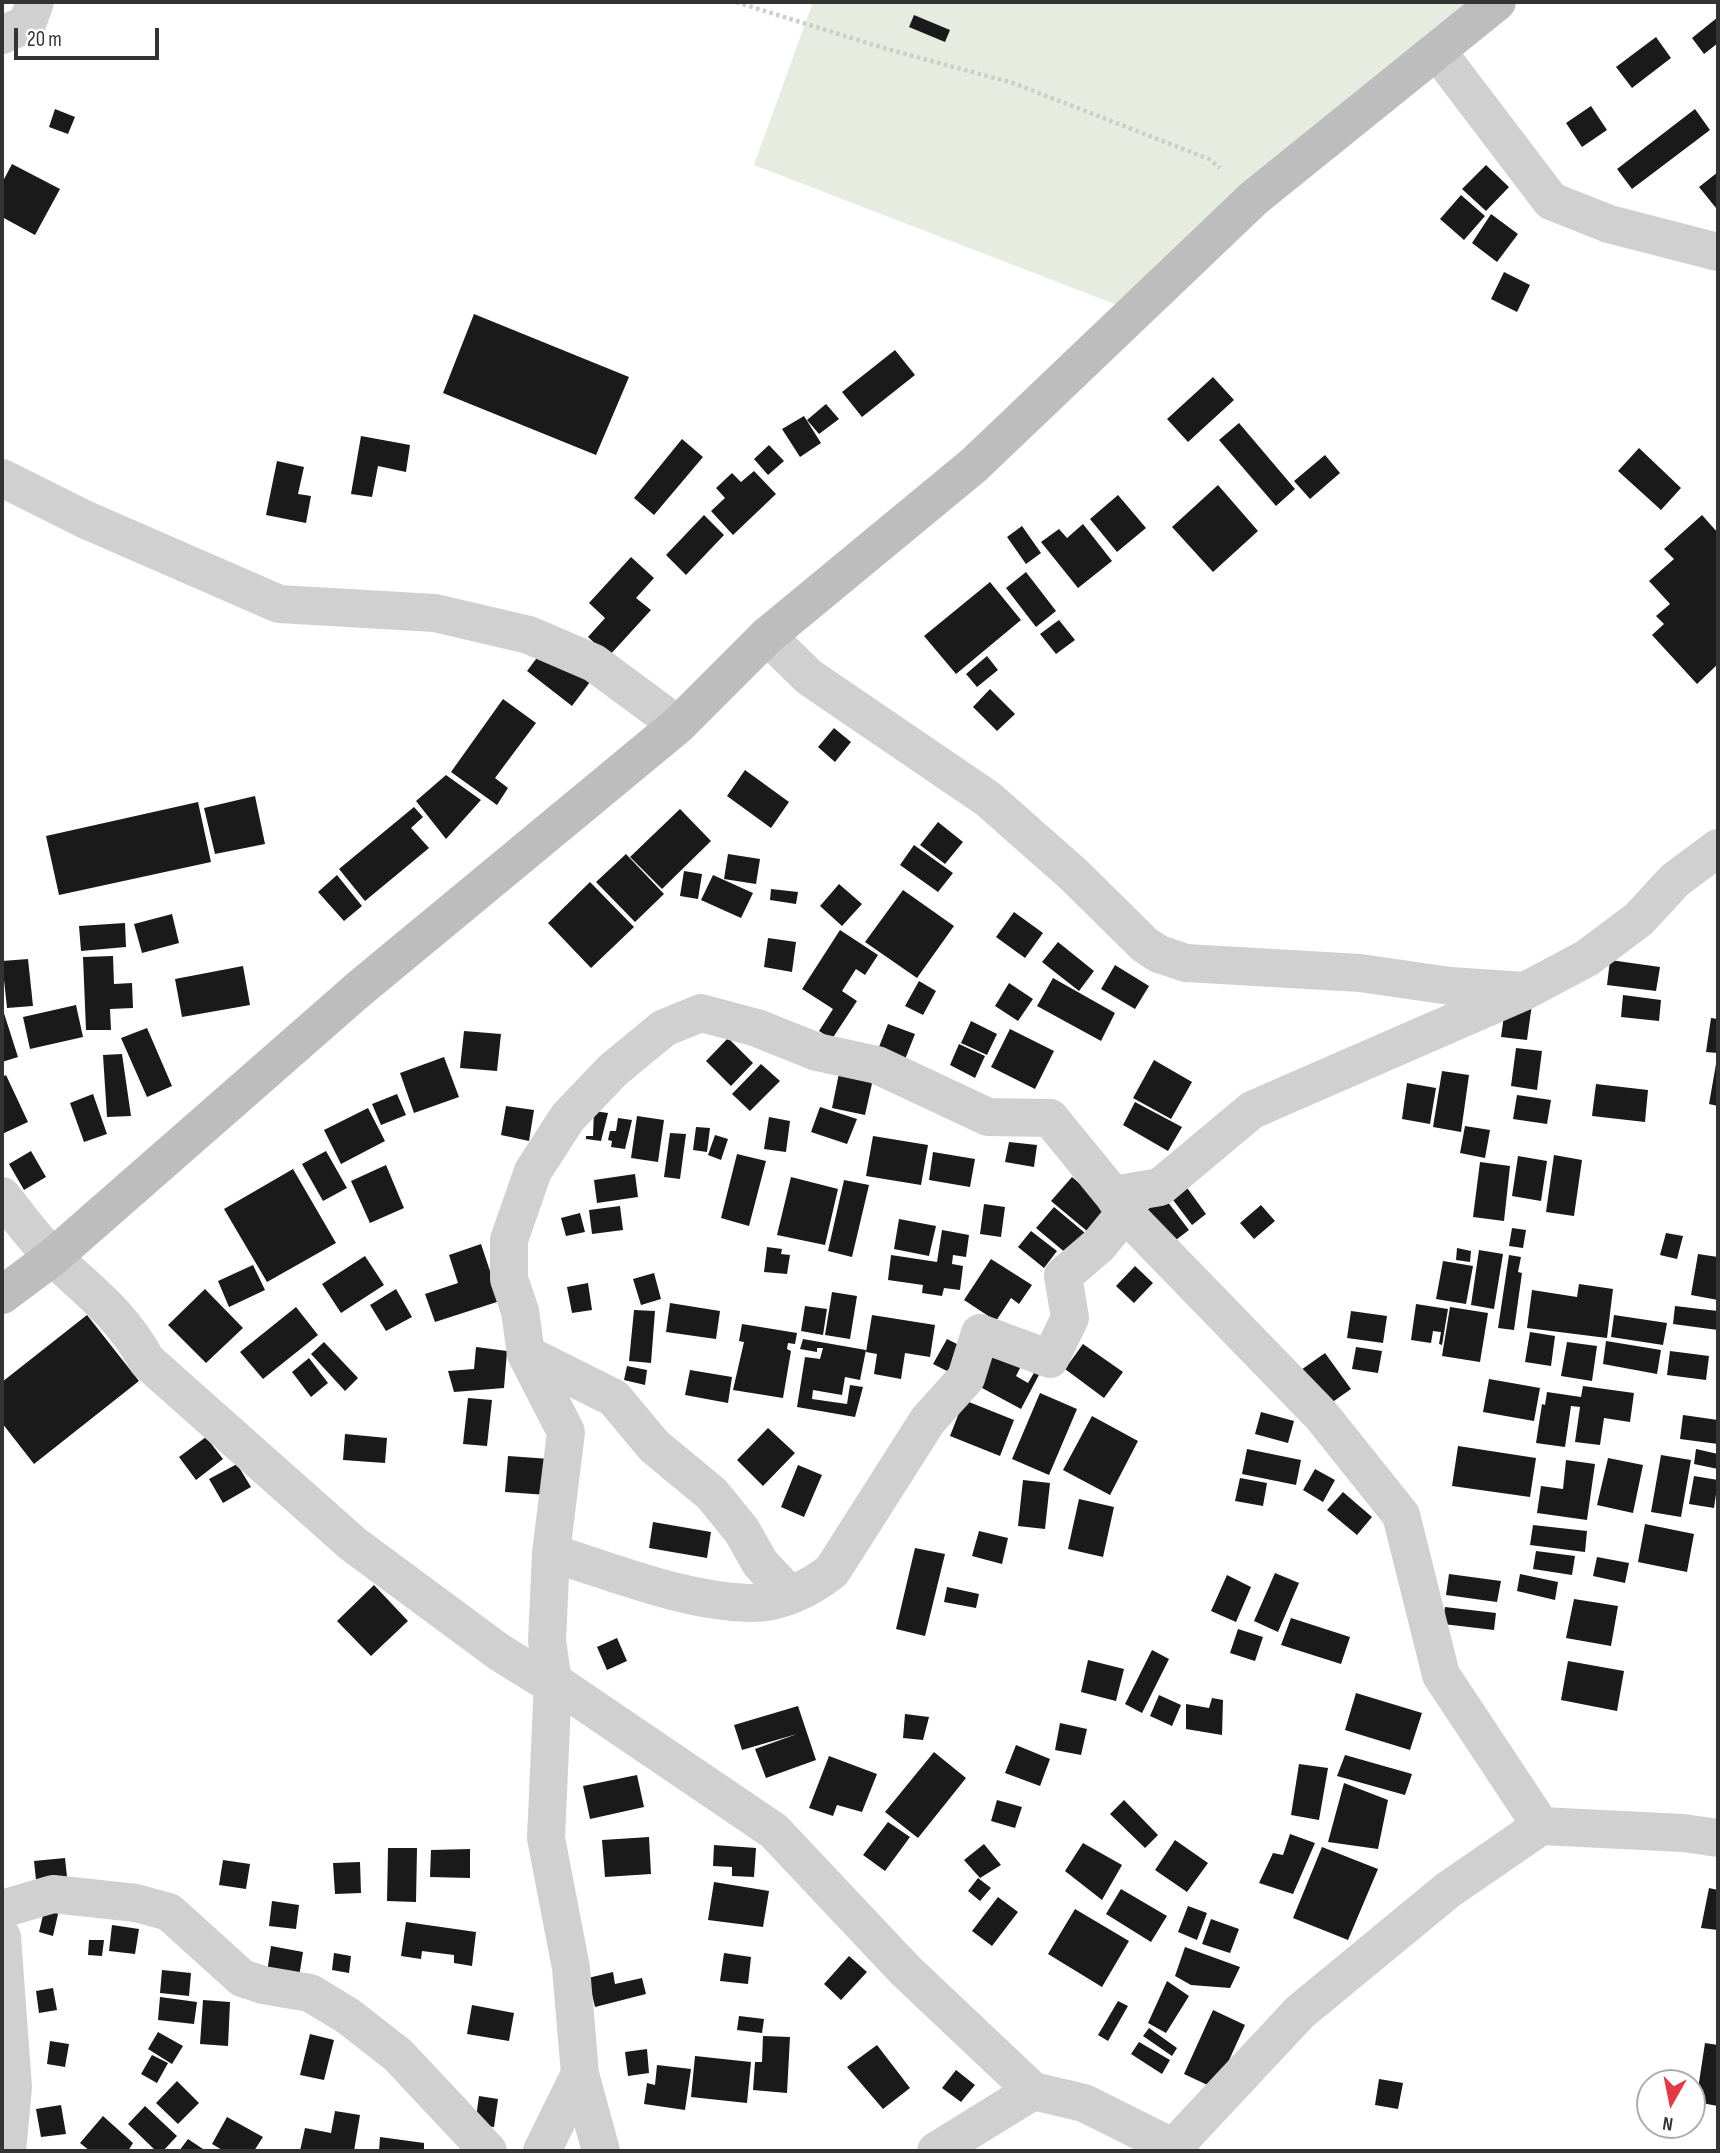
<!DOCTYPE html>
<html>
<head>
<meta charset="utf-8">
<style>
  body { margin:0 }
  #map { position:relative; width:1720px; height:2153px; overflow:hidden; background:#fff; font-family:"Sofia Sans Condensed",sans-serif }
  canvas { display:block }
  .frame { position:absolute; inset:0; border:4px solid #333; pointer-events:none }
  .north { position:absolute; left:1636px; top:2069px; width:70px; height:70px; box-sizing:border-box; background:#fff; border:2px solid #adadad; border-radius:50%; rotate:189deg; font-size:19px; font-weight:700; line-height:28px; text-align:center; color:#333 }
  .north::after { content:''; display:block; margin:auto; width:24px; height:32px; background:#e63946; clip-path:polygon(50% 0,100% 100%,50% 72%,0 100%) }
  .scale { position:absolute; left:14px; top:28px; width:145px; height:32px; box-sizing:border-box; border:4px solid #333; border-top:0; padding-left:9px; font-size:21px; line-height:24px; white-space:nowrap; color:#333; -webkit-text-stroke:5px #fff; paint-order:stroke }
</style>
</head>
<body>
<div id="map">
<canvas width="1720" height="2153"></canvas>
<div class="frame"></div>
<div class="north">N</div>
<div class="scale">20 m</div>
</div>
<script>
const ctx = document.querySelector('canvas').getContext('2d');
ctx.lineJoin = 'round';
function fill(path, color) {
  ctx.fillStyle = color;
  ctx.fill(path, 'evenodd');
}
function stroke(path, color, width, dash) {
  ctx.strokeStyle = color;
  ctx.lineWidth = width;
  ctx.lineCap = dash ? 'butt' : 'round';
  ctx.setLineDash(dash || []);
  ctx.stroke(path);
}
const green = new Path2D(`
  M813,2H1507L1117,305L754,165Z`);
const building = new Path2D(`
  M914,15L950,30L945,42L909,27Z
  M1718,17V43L1704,54L1692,38Z
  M1656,37L1671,58L1632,88L1616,67Z
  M1591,106L1607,130L1582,147L1566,123Z
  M55,109L75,117L68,134L49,127Z
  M1695,109L1710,130L1632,189L1617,169Z
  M12,164L60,189L35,235L2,217V183Z
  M1486,165L1509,187L1486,211L1462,189Z
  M1718,172V206L1716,208L1699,187Z
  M1461,195L1485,216L1464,240L1440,219Z
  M1491,214L1518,234L1497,262L1472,243Z
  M1504,272L1530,285L1517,312L1491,299Z
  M474,314L629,377L596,455L443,393Z
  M895,350L915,375L862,417L842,392Z
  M1213,377L1234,400L1188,442L1167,419Z
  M826,404L839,419L819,434L807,420Z
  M804,416L821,443L800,457L782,429Z
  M1239,423L1295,489L1276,506L1219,440Z
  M361,436L410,445L406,472L378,466L372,497L351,494Z
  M682,439L703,457L654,515L634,498Z
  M769,445L784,461L768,475L754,459Z
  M1639,448L1681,488L1661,510L1618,471Z
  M1325,455L1340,473L1310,499L1294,481Z
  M277,461L304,467L298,494L311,496L306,523L266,515Z
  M754,471L776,494L733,535L711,511L725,498L716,488L732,473L741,482Z
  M1218,485L1258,531L1213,572L1172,527Z
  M1118,495L1146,528L1117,552L1090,519Z
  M704,515L724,535L686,575L666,555Z
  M1702,515L1718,533V664L1697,684L1652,635L1664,624L1656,616L1670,604L1649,581L1674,559L1664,549Z
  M1083,524L1112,561L1078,588L1041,542L1059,529L1067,538Z
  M1022,526L1041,553L1026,564L1007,537Z
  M631,557L654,578L636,598L651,610L609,656L588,637L605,618L589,603Z
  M1026,572L1056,611L1036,627L1006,588Z
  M990,582L1021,620L956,674L924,636Z
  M1059,620L1075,640L1056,654L1040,634Z
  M545,647L590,682L572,706L527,671Z
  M987,656L998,670L977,687L966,674Z
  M990,689L1015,714L997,731L973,707Z
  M503,699L536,723L495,778L508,788L497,805L451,772Z
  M834,728L851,742L835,762L818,747Z
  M745,770L789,802L771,828L727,796Z
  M446,775L481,800L446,839L416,801Z
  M255,796L265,844L215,854L204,808Z
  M198,802L211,862L59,895L46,836Z
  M414,807L423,817L411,828L429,848L365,901L339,869Z
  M680,809L711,841L662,889L630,857Z
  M938,822L963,842L945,864L920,845Z
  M914,845L953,873L938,892L900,865Z
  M626,854L664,894L635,922L596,882Z
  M728,854L760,859L756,884L724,879Z
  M684,871L702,874L698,899L680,896Z
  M337,875L362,906L344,921L318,892Z
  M713,875L753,893L741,918L701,900Z
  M590,882L634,927L591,968L548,923Z
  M839,884L862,904L842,926L820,906Z
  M771,889L798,892L796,904L770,900Z
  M903,890L954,926L917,978L865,942Z
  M1014,912L1043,933L1025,958L996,937Z
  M172,914L179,943L142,953L134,924Z
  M125,923L126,947L81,951L79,926Z
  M840,930L878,955L865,975L856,969L842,991L857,1001L832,1039L819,1031L833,1009L802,989Z
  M768,938L796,942L792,972L764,967Z
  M1058,942L1094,971L1079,991L1042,962Z
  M113,956L114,984L132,983L133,1008L110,1009L111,1030H86L83,957Z
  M28,959L33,1006L7,1008L2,961Z
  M1610,960L1660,967L1656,991L1607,985Z
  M1115,965L1149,986L1135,1009L1101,989Z
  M243,966L250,1005L182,1017L175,979Z
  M1053,978L1115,1013L1101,1041L1037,1006Z
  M919,981L936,991L923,1015L905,1006Z
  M1009,983L1033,999L1018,1021L995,1006Z
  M1623,995L1661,1000L1659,1021L1621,1017Z
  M1506,1001L1532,1004L1527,1040L1501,1037Z
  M76,1005L83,1037L30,1049L23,1017Z
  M2,1007L18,1057L2,1062Z
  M1711,1018L1718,1019V1053L1706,1052Z
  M971,1021L997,1034L987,1055L961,1043Z
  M888,1024L915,1034L904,1062L877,1052Z
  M147,1028L172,1086L147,1097L121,1038Z
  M1010,1029L1054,1051L1035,1089L991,1067Z
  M464,1031L501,1034L497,1071L460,1068Z
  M728,1038L753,1063L731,1086L706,1061Z
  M959,1044L985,1056L975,1078L950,1065Z
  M1516,1048L1542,1051L1537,1090L1511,1086Z
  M122,1054L131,1116L107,1117L103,1055Z
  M444,1057L459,1097L414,1113L400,1073Z
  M1154,1060L1192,1082L1171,1119L1133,1098Z
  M761,1064L780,1081L750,1111L732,1094Z
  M1716,1064H1718V1106L1709,1104Z
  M1442,1071L1469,1075L1461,1132L1433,1127Z
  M839,1073L873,1079L865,1115L832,1108Z
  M6,1075L28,1122L2,1134V1077Z
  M1407,1083L1436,1088L1430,1124L1402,1119Z
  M1596,1084L1648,1090L1645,1122L1592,1116Z
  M93,1094L107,1134L84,1142L70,1103Z
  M397,1094L406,1115L381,1125L372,1104Z
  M1517,1095L1551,1100L1547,1124L1513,1119Z
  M1135,1102L1182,1127L1168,1151L1123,1125Z
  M506,1106L534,1110L529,1141L501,1135Z
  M820,1107L857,1119L847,1144L811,1132Z
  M368,1108L385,1141L341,1164L324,1130Z
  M594,1111L608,1113L601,1141L586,1139V1136H593Z
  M637,1116L664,1120L658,1162L631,1158Z
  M769,1117L790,1121L786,1152L764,1149Z
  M618,1118L632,1120L625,1149L611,1147L612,1141L608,1140L610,1131H616Z
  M1465,1126L1490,1130L1485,1158L1460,1153Z
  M696,1127L710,1128L707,1152L693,1150Z
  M670,1133L686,1134L680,1179L664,1177Z
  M715,1135L728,1139L721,1160L708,1155Z
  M873,1136L928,1145L921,1185L866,1176Z
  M1009,1142L1037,1145L1034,1167L1005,1162Z
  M31,1151L46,1177L24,1190L9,1164Z
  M326,1151L347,1188L323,1201L302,1164Z
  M933,1152L975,1159L970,1187L929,1180Z
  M737,1154L766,1161L749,1226L721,1218Z
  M1554,1155L1582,1160L1574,1216L1546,1212Z
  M1518,1156L1547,1161L1541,1201L1512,1196Z
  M1480,1162L1510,1166L1504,1221L1473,1217Z
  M386,1165L404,1208L370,1223L351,1181Z
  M293,1169L336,1243L267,1282L224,1209Z
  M635,1174L638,1197L597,1203L594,1180Z
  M791,1177L838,1189L825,1245L777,1235Z
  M1072,1177L1107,1206L1087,1231L1051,1201Z
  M844,1180L869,1185L852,1257L828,1251Z
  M1185,1185L1206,1214L1192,1225L1170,1196Z
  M1164,1197L1189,1230L1168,1246L1143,1213Z
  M984,1204L1005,1207L1001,1237L980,1234Z
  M1261,1205L1275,1221L1254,1239L1240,1223Z
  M620,1206L623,1230L592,1234L589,1210Z
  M1054,1207L1085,1233L1067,1254L1036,1228Z
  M580,1213L585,1232L566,1236L561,1218Z
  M899,1219L936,1226L929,1256L894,1249Z
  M1512,1228L1526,1230L1523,1248L1509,1246Z
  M942,1230L969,1235L966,1257L953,1255L952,1264L963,1266L960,1290L944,1288L942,1296L922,1293L923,1285L888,1280L891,1255L937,1262Z
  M1031,1231L1057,1251L1044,1268L1018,1247Z
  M1666,1233L1683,1236L1677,1259L1660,1255Z
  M481,1244L500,1301L435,1322L425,1294L458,1283L449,1255Z
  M767,1247L782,1249L781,1254L790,1255L787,1274L764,1272Z
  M1457,1248L1471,1251L1470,1262L1456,1260Z
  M1479,1250L1503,1254L1494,1309L1471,1305Z
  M1698,1254L1718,1257V1300L1691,1295Z
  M1509,1255L1521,1257L1518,1272L1522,1273L1514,1330L1498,1328Z
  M365,1256L384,1285L341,1313L322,1284Z
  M991,1259L1032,1285L1019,1304L1011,1298L996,1321L964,1300Z
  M1443,1261L1473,1266L1466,1304L1436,1299Z
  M253,1265L265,1290L229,1307L218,1281Z
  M1135,1266L1153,1283L1134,1303L1116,1286Z
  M654,1273L661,1299L641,1305L633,1279Z
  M588,1283L592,1310L572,1313L567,1287Z
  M1579,1284L1613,1289L1607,1338L1527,1328L1532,1290L1577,1297Z
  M205,1289L243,1328L206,1363L168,1325Z
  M396,1289L412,1317L386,1331L370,1305Z
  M832,1292L857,1296L850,1339L825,1335Z
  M670,1303L720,1311L716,1339L666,1332Z
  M1416,1304L1448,1309L1442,1345L1439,1344L1441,1332L1433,1331L1431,1343L1411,1340Z
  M805,1306L827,1309L823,1335L801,1331Z
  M1675,1306L1718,1311V1330L1673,1324Z
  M296,1307L318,1335L263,1379L240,1352Z
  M1450,1307L1488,1313L1480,1362L1442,1356Z
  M634,1310L655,1311L651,1363L629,1361Z
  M1351,1311L1387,1316L1383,1343L1347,1338Z
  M87,1315L139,1381L34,1464L2,1423V1382Z
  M872,1315L935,1325L930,1357L905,1353L901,1379L874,1374L877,1354L866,1352Z
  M1614,1315L1667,1323L1663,1345L1611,1337Z
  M742,1324L797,1333L795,1344L788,1343L787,1349L791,1351L783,1398L733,1390L744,1342L739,1341Z
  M1530,1332L1555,1336L1551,1366L1525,1362Z
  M803,1339L866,1350L860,1380L845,1377L842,1395L813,1390L812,1399L847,1404L850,1385L863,1387L855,1417L797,1407L805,1357L820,1359L823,1348H817V1352L800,1349Z
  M947,1339L971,1351L957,1376L933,1364Z
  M1606,1341L1661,1350L1657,1374L1603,1364Z
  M324,1342L358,1378L345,1391L311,1354Z
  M1567,1342L1597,1346L1592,1381L1561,1376Z
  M1083,1344L1123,1372L1104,1398L1065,1369Z
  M992,1345L1023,1362L1016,1376L1028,1383L1035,1371L1040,1373L1021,1409L971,1382Z
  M476,1347L507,1351L504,1388L454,1392L448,1371L474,1369Z
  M1356,1347L1382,1351L1378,1373L1352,1369Z
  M1670,1351L1709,1356L1706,1380L1667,1375Z
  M1325,1353L1351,1389L1327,1406L1301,1370Z
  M309,1358L328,1383L311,1397L292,1372Z
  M627,1366L647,1370L645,1385L624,1380Z
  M690,1370L732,1377L728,1403L685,1395Z
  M1489,1379L1540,1388L1534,1421L1483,1412Z
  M1583,1386L1634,1393L1630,1422L1604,1418L1600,1445L1575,1442L1580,1407L1571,1406L1565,1447L1536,1443L1542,1404L1545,1405L1547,1392L1581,1397Z
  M1040,1393L1077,1409L1049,1475L1012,1459Z
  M468,1398L492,1400L487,1446L463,1444Z
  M964,1400L1014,1420L1000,1456L950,1436Z
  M1261,1412L1294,1421L1288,1443L1255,1434Z
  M1683,1415L1718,1420V1444L1680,1439Z
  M1092,1416L1138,1441L1110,1495L1063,1470Z
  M768,1428L795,1453L763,1486L737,1460Z
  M345,1434L387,1438L385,1463L343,1460Z
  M206,1437L223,1459L196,1480L179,1457Z
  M1458,1446L1536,1458L1530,1497L1452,1486Z
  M1247,1449L1301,1460L1296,1485L1242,1474Z
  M1696,1449L1718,1454V1469L1694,1464Z
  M1661,1455L1691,1460L1681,1517L1651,1512Z
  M508,1456L550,1459L547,1495L505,1492Z
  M1608,1458L1643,1465L1633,1513L1597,1505Z
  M1566,1460L1595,1464L1587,1520L1537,1513L1541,1486L1563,1489Z
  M237,1464L251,1487L223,1503L209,1479Z
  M798,1465L822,1475L804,1517L781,1507Z
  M1315,1469L1335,1480L1323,1502L1303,1490Z
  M1694,1476L1718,1480L1714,1508L1689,1504Z
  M1240,1478L1267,1483L1263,1506L1235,1501Z
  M1023,1480L1050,1483L1045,1529L1018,1526Z
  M1343,1492L1372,1517L1357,1535L1327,1510Z
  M1079,1499L1114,1507L1103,1557L1068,1549Z
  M653,1522L711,1532L707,1558L649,1548Z
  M1645,1524L1694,1534L1687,1572L1638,1562Z
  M1533,1525L1587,1531L1585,1552L1530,1545Z
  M979,1531L1008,1538L1002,1564L972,1556Z
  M915,1548L945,1554L925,1636L896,1629Z
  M1536,1551L1575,1556L1572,1575L1533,1569Z
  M1597,1557L1629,1563L1625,1583L1593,1576Z
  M1275,1573L1299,1583L1278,1632L1254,1621Z
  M1449,1574L1501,1581L1497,1602L1446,1595Z
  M1520,1574L1558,1582L1555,1600L1517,1591Z
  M1227,1575L1251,1587L1236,1622L1211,1611Z
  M374,1585L408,1621L371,1656L337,1621Z
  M947,1587L979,1594L976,1608L944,1602Z
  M1574,1599L1618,1606L1611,1646L1566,1638Z
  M1445,1607L1496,1613L1494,1630L1443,1624Z
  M1291,1618L1350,1637L1341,1664L1281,1645Z
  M1238,1629L1263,1637L1255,1661L1230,1653Z
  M617,1638L627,1661L607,1670L597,1647Z
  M1152,1650L1169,1659L1142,1713L1125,1704Z
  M1088,1660L1124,1669L1116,1701L1081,1692Z
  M1568,1661L1624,1671L1617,1711L1561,1700Z
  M1356,1693L1422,1713L1410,1750L1345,1730Z
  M1159,1695L1181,1705L1172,1726L1150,1716Z
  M1212,1698L1223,1700L1222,1735L1186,1729V1704L1209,1708Z
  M798,1706L816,1760L766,1778L755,1749L797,1734L742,1750L734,1725Z
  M905,1714L929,1717L923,1740L903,1738Z
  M1060,1723L1087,1729L1081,1755L1055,1750Z
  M1016,1745L1050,1759L1040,1786L1005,1773Z
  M934,1752L966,1778L918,1838L885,1812Z
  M1345,1755L1412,1774L1405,1795L1337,1776Z
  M829,1756L877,1774L862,1812L837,1805L833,1816L809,1808Z
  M1299,1764L1328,1768L1319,1820L1291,1815Z
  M637,1775L644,1807L590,1819L583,1786Z
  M1344,1783L1388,1800L1378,1849L1328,1842Z
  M997,1800L1022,1807L1015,1828L991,1821Z
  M1124,1800L1158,1835L1145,1848L1110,1814Z
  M888,1822L910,1837L885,1871L863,1855Z
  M1290,1834L1315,1843L1293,1894L1259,1883L1273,1853L1283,1855Z
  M649,1837L651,1874L605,1877L602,1840Z
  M1175,1840L1208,1863L1187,1892L1155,1870Z
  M1083,1843L1122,1865L1102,1900L1065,1871Z
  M984,1844L1001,1865L980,1878L964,1860Z
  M714,1845L756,1848L754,1877L732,1876V1867L713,1866Z
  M1322,1847L1378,1869L1348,1940L1293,1918Z
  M388,1848H417L416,1902L387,1901Z
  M470,1849V1878L430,1877L431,1850Z
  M65,1858L67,1877L36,1880L34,1861Z
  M223,1860L250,1864L246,1889L219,1885Z
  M360,1862L361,1893L335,1894L333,1863Z
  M978,1878L991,1888L980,1901L968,1891Z
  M714,1882L769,1891L763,1927L708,1920Z
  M1709,1888L1718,1890V1930L1701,1928Z
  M1121,1889L1167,1916L1151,1942L1106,1914Z
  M998,1897L1018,1912L992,1946L972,1931Z
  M272,1901L299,1905L296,1929L269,1926Z
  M1188,1906L1207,1913L1197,1940L1178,1932Z
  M45,1907L59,1910L53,1936L39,1932Z
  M1075,1909L1129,1941L1102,1987L1048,1954Z
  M1211,1919L1239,1929L1230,1953L1202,1944Z
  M406,1922L476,1932L472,1966L454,1963V1955L422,1951L421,1959L401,1956Z
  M112,1925L139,1929L135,1954L109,1951Z
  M89,1940H104L102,1956L88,1955Z
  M271,1946L303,1952L299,1977L267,1972Z
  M1185,1947L1240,1967L1230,1988L1191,1985L1175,1976Z
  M334,1953L351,1956L349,1973L332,1970Z
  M724,1953L751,1957L748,1984L720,1981Z
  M849,1956L867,1972L841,2000L824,1984Z
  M162,1970L191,1973L189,1996L160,1993Z
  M613,1972L615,1984L642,1978L646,1994L595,2007L588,1978Z
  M1167,1981L1189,1996L1166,2033L1148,2023Z
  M53,1988L57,2010L39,2013L36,1991Z
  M160,1997L197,2002L194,2024L158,2020Z
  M203,2000L230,2002L228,2046L200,2044Z
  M1118,2001L1128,2006L1108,2041L1098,2035Z
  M472,2005L514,2013L509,2041L467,2034Z
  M1213,2010L1245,2025L1216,2089L1184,2074Z
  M739,2016L764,2019L762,2033L737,2030Z
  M1149,2028L1177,2048L1172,2056L1143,2036Z
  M158,2032L183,2046L172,2064L148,2049Z
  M310,2034L334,2040L324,2080L300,2075Z
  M763,2036L790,2037L787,2093L753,2090L755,2062H762Z
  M50,2041L69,2044L65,2067L47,2064Z
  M1139,2042L1170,2060L1162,2074L1131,2054Z
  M1705,2043L1718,2045V2106L1696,2102Z
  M877,2045L910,2088L883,2109L847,2067Z
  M647,2049L649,2073L628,2076L625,2052Z
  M152,2055L168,2063L157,2083L141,2074Z
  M695,2056L751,2062L747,2103L691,2097Z
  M657,2065L691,2069L685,2110L644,2104L647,2083L655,2085Z
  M956,2070L975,2085L961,2102L942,2088Z
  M1379,2079L1403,2083L1398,2109L1375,2105Z
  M177,2081L199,2103L178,2124L156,2103Z
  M479,2096L498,2099L494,2127L475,2125Z
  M61,2105L66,2134L41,2137L36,2109Z
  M145,2106L177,2136L163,2151H156L128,2124Z
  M335,2111L360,2115L354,2151H300L305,2128L331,2133Z
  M103,2116L133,2143L128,2151H90L80,2143Z
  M227,2117L263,2137L254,2151H224L212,2144Z
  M380,2137L424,2143V2151H379Z
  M188,2139L206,2151H179Z`);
const path = new Path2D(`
  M736,2L887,49L1013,83L1209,159L1220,168`);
const street = new Path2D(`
  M2,35L27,24L35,2
  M1437,51L1551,201L1609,224L1718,252
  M2,478L84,519L279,604L435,613L529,635L594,663L678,725
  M767,636L809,677L988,799L1073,874L1145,945L1159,954L1186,963L1360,973L1450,986L1525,991L1587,958L1639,919L1675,880L1718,848
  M2,1196C19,1217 35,1240 54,1258C93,1295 120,1313 147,1361L353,1544L499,1652L541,1678L553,1681L774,1831L905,1970L1033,2091L1084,2103L1180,2151
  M1125,1213L1321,1415L1401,1515L1441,1675L1541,1826
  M526,1354L614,1398L654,1446L712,1494L742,1531L760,1563L790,1595
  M551,1553C614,1572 682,1601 749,1603C779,1604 809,1589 832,1571L928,1420L966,1378L980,1333L1050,1359L1070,1318L1063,1276L1099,1245L1125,1213L1113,1195L1160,1187L1252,1110L1525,991
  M2,1909L53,1894L136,1903L169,1912L242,1978L263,1985L310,1993L348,2016L398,2055L488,2151
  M2,1937L13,2087L7,2151
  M542,2151L580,2074
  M601,2151L580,2074L571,1968L546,1838L553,1681L547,1641L551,1553L566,1432L526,1354L520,1311L509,1279V1240L533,1171L568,1117L613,1070L664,1028L701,1013L757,1028L817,1052L877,1065L988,1117L1050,1118L1113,1195
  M936,2151L1033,2091
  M1170,2151L1300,2012L1448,1890L1541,1826L1683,1833L1718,1838`);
const secondary = new Path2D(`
  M2,1295L53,1257L359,989L678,725L767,636L974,465L1254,198L1497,2`);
fill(green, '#e6ecdf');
fill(building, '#1a1a1a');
stroke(path, '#cdcdcd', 4.5, [3.5, 3.5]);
stroke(street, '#d0d0d0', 38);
stroke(secondary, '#bdbdbd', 38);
</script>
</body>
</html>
